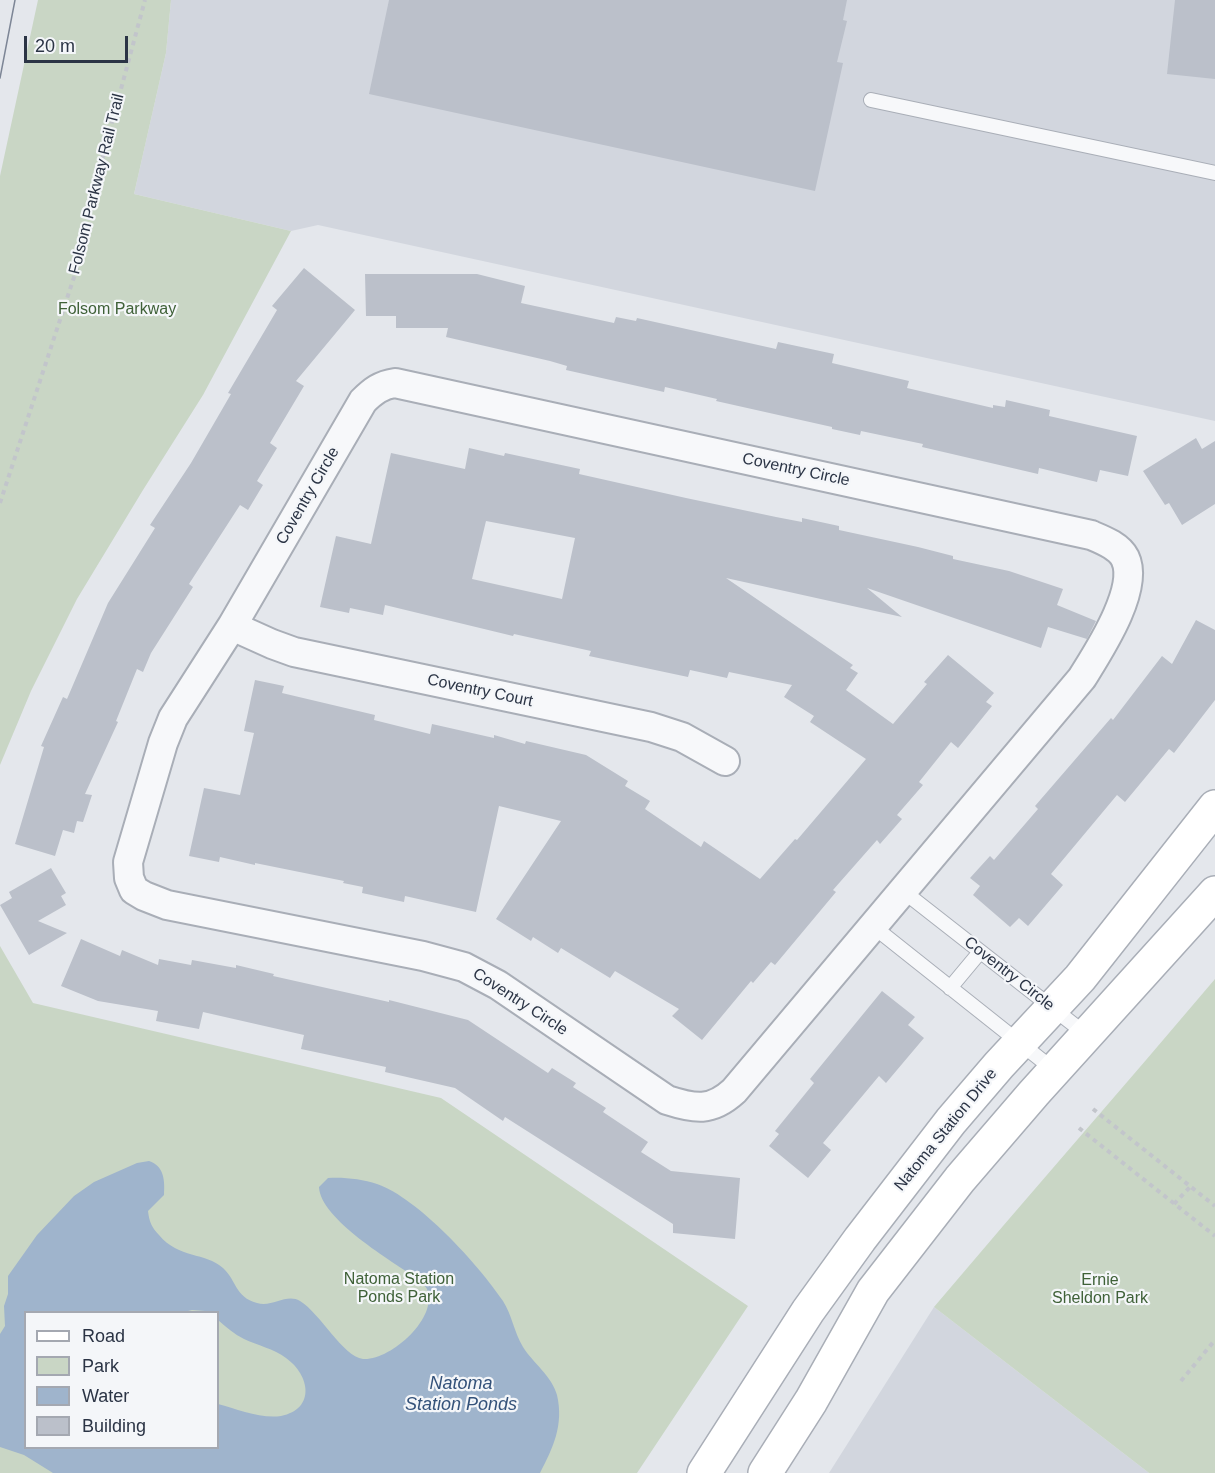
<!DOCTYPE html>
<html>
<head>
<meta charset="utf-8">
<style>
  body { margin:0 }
  #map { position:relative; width:1215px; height:1473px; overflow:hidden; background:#e4e7ec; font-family:Helvetica,sans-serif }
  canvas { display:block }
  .legend { position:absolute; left:24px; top:1311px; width:195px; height:138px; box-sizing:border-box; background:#f4f6f9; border:2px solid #a4a8b1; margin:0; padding:8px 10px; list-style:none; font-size:18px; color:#2b3445 }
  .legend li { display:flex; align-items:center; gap:12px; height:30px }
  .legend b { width:30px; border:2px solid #a4a8b1 }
  .scale { position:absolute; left:24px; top:36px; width:104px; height:27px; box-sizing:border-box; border:3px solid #2b3445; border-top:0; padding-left:8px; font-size:18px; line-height:21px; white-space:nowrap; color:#2b3445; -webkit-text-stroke:4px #f4f6f9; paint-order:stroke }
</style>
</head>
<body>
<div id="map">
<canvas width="1215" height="1473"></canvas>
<ul class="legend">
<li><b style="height:8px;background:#fff"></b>Road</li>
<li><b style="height:16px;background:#c9d6c5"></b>Park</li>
<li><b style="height:16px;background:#9fb4cc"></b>Water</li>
<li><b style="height:16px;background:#bbc0ca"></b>Building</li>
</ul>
<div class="scale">20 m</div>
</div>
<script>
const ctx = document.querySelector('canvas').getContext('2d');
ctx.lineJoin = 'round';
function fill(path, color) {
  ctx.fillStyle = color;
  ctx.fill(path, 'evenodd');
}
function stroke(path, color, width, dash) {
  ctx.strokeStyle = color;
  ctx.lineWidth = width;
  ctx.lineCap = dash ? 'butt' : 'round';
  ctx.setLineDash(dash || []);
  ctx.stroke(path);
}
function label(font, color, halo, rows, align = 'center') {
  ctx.font = font + ' Helvetica,sans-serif';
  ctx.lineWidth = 4.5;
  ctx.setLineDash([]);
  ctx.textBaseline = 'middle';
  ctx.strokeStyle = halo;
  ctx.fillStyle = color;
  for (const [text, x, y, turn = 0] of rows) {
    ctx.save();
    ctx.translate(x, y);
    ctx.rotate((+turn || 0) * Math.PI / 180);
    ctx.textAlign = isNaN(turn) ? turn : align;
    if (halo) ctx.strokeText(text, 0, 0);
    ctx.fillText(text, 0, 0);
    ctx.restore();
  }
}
const built = new Path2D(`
  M171,0H1215V421L318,225L291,231L134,194L166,53Z
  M934,1307L1149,1473H829Z`);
const green = new Path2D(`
  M38,0H171L166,53L134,194L291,231L203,395L143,490L77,599L31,691L0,765V176Z
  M0,946L33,1003L441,1098L748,1306L637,1473H0ZM26,1312H218V1448H26Z
  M1215,979V1473H1149L934,1307C1027,1197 1122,1089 1215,979Z`);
const water = new Path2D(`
  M149,1161C164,1166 165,1180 164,1195L148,1211C149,1221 152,1228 159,1235C179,1259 205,1252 223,1268C237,1281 235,1297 257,1303C272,1308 286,1293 300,1301C321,1314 342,1356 363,1359C390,1361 439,1318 427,1289C425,1285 421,1282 418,1279C393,1262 320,1219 319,1187L328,1178C344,1177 362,1179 377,1184C418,1198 479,1265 503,1301C512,1315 514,1332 523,1347C533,1363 552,1376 557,1395C564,1425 553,1448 540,1473H53L24,1455L0,1447V1334L5,1326L4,1306L8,1294V1276L37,1235L74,1196L94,1182L137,1163ZM192,1310L218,1312V1320C226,1327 234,1334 244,1339C257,1345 274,1349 286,1358C310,1375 316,1409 281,1416C261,1419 237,1409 218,1404V1448H26V1312H184Z`);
const building = new Path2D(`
  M389,0H847L843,20L847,21L837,62L843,63L815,191L369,94Z
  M1175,0H1215V79L1167,74Z
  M304,268L355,310L296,381L304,386L270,443L277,448L257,481L263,485L248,510L240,505L189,584L193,587L151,653L143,672L137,669L116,721L118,722L85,794L92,795L83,822L77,821L74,833L63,830L55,856L15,844L44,747L41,746L63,697L67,699L108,603L155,528L150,525L191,463L231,394L228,393L277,310L272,306Z
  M365,274H477L525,286L521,303L614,323L616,317L636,321L637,318L776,349L778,342L834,354L832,363L909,381L907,388L993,408V405L1005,407L1006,400L1050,410L1049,416L1137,436L1128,476L1100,470L1097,482L1039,468L1038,474L922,447L923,444L861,431L860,435L832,429V427L716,401L717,399L665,387L664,392L566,370L567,366L550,361L446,337L448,328H396V316H366Z
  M1196,438L1202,449L1215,441V504L1182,525L1169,503L1165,505L1143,471Z
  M469,448L504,456L505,453L580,469L579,474L686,498L776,517L802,522V518L839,526V530L918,547L953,556V559L1009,571L1063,589L1057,605L1096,621L1087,639L1048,627L1041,648L867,588L902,617L726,578L853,665L850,668L858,673L846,690L893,724L927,684L924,682L948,655L994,693L986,702L992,706L958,748L951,742L919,782L923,785L897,815L902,819L880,844L877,840L833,890L836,892L775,965L771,962L753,983L751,981L702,1040L672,1016L679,1009L615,971L610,978L561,948L558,953L533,937L531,941L496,919L561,821L499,806L476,912L405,896L404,902L362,893L363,887L343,883L344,881L255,863V865L220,857L219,862L189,856L204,788L240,795L254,733L244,731L255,680L284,686L282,693L375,715L374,720L430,734L432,724L494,738V735L525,744L526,741L586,755L628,781L625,786L650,801L645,809L701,847L704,841L760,879L795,839L797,840L866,759L810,722L814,716L784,697L792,685L729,672L727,678L690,670L688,677L589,656L591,651L514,634L513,636L385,605L383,615L350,608L349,613L320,607L336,536L371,544L391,453L465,469ZM486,521L575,538L562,599L472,579Z
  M1196,620L1215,630V700L1174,753L1169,749L1125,802L1117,795L1051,874L1063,885L1028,926L1019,918L1010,927L973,895L980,886L970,878L990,856L994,860L1038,809L1035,806L1111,718L1113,720L1162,656L1172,664Z
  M51,868L66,893L61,896L66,905L38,921L67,933L29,955L0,905L12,898L9,892Z
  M81,939L120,956L122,950L158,965L159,959L191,965L192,960L236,968V965L274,974L273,976L389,1002V1000L468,1020L548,1073L552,1068L576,1083L573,1087L606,1108L603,1112L648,1142L641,1152L671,1171L740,1178L735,1239L673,1233V1224L505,1117L503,1121L455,1088L385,1072L386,1067L301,1049L304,1035L203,1012L199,1029L156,1021L158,1011L98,1001L61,986Z
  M882,991L915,1017L908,1025L924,1038L886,1083L879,1076L823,1143L831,1150L808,1178L769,1146L779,1134L775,1131L814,1083L810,1079Z`);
const path = new Path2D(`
  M0,503L77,268L104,152L145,0
  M1093,1109L1215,1206
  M1079,1128L1215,1236
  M1174,1204L1191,1186
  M1181,1381L1215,1340`);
const lane = new Path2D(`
  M871,100L1215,173
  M903,891L1087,1035
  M874,927L1054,1070
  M950,988L980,952`);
const street = new Path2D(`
  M395,383L1091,535C1103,540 1119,546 1125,558C1140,589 1098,652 1082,678L734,1091C711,1112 695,1109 667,1100L498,985L464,967L423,956L167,905L144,896L134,890L129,878L128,862L163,743L173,718L232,626L363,401C373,391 381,385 395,383Z
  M232,626L272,644L294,652L651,727L682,737L725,761`);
const secondary = new Path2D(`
  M704,1473L808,1311L860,1239L951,1121L999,1065L1080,978L1215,807
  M765,1473L811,1401L873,1291L960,1179L1034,1093L1215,893`);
const tram = new Path2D(`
  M0,78L15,0`);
const streetNames = [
  ["Folsom Parkway Rail Trail",97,184,-76],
  ["Coventry Circle",796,470,12],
  ["Coventry Circle",308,496,-60],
  ["Coventry Court",480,691,12],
  ["Coventry Circle",1009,974,38],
  ["Coventry Circle",520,1002,33],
  ["Natoma Station Drive",946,1130,-51]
];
const parkNames = [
  ["Folsom Parkway",117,310],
  ["Natoma Station",399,1280],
  ["Ponds Park",399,1298],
  ["Ernie",1100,1281],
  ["Sheldon Park",1100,1299]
];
const waterNames = [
  ["Natoma",461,1384],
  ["Station Ponds",461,1405]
];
fill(built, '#d2d6de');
fill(green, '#c9d6c5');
fill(water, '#9fb4cc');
fill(building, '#bbc0ca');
stroke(lane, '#a9aeb7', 16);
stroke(street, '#a9aeb7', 32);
stroke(secondary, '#a9aeb7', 36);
stroke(path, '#c2c5cb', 4, [4.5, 4.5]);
stroke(lane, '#f7f8fa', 14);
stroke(street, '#f7f8fa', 28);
stroke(secondary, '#fff', 33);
stroke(tram, '#7d8696', 1.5);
label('16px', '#2b3445', '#f4f6f9', streetNames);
label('16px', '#3f6138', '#f4f6f9', parkNames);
label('italic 18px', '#34527a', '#f4f6f9', waterNames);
</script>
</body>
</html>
